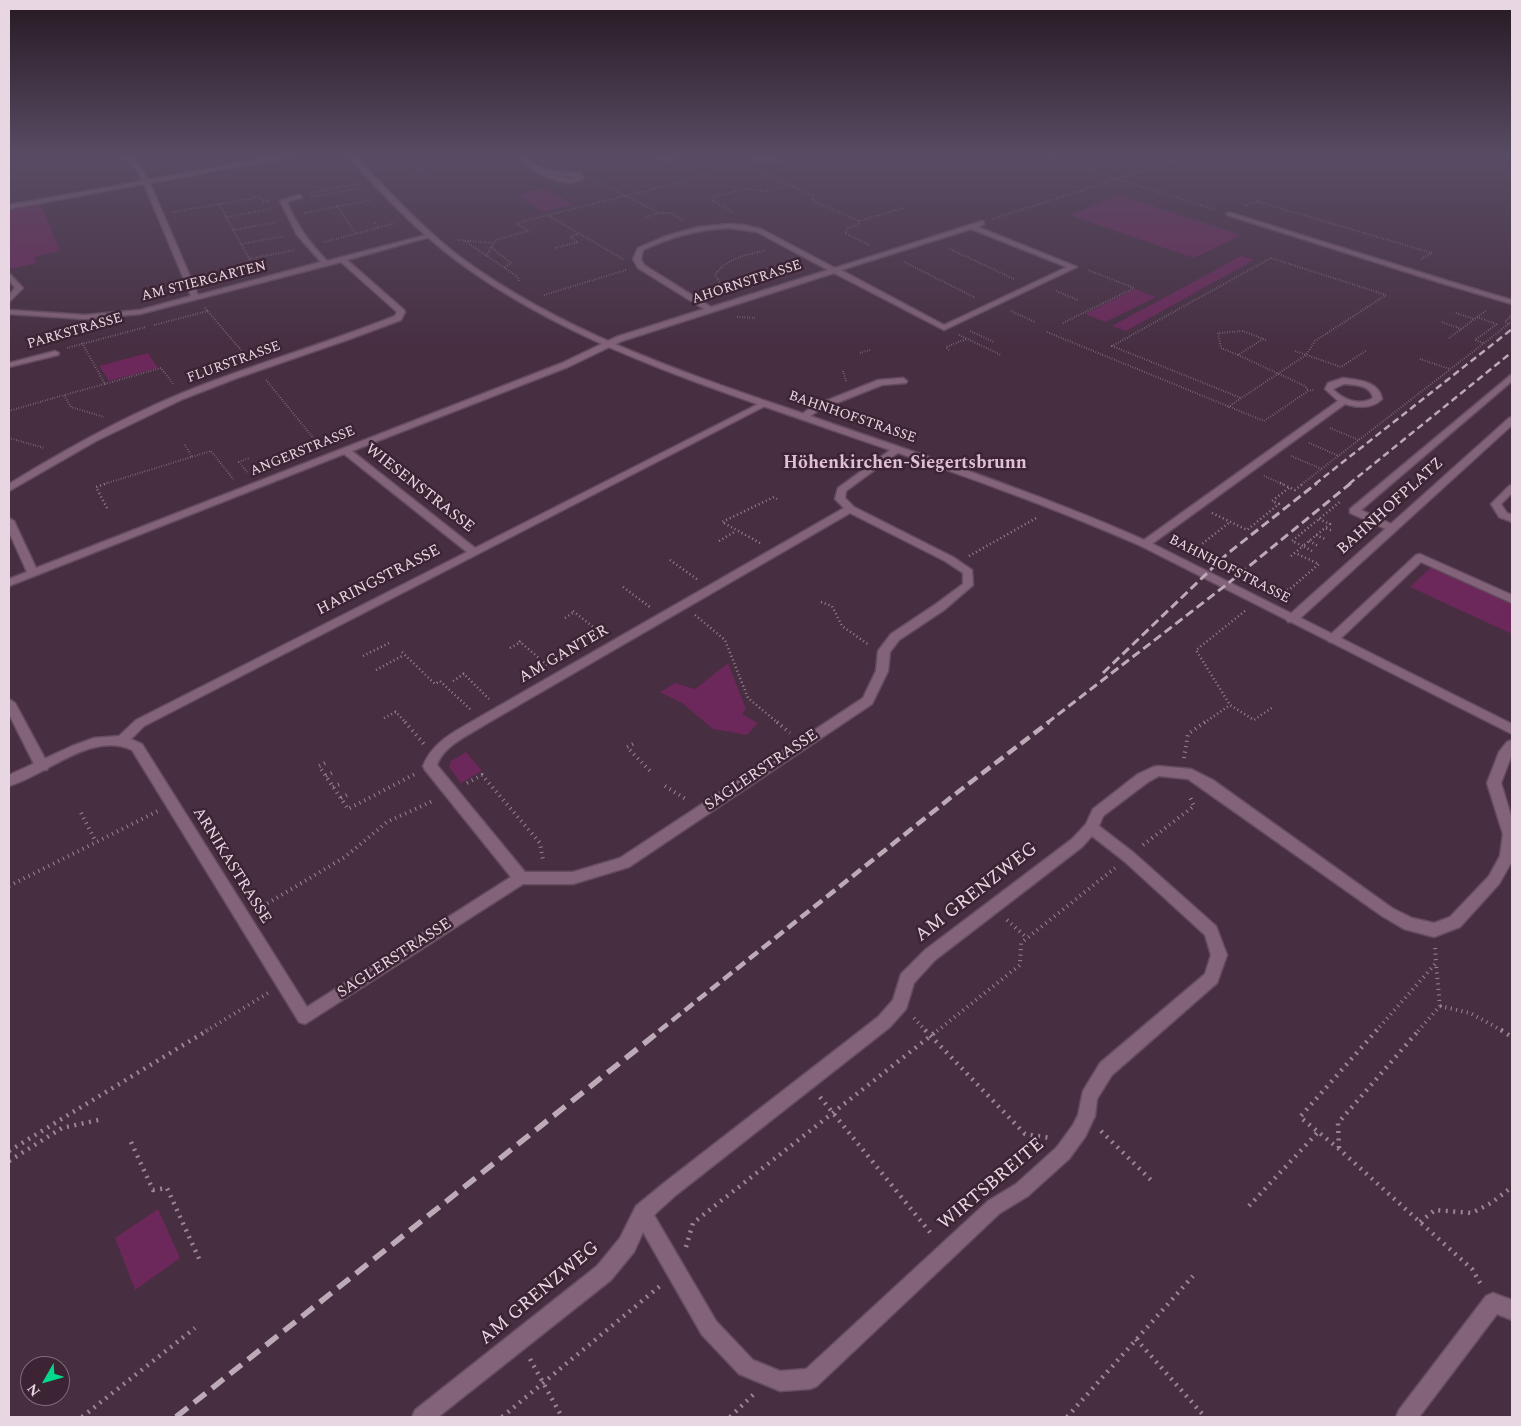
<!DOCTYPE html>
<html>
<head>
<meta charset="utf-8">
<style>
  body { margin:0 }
  #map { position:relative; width:1521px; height:1426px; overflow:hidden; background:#472e40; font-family:Spectral,serif }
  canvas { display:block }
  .frame { position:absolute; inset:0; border:10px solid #e8d7e2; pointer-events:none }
  .north { position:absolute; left:20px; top:1356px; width:50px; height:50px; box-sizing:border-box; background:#3d2435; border:1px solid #816c7a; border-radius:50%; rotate:232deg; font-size:14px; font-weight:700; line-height:20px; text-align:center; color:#e8d7e2 }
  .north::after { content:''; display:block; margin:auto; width:18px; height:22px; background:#02d98b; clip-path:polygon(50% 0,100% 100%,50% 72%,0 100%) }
</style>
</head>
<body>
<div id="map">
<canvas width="1521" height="1426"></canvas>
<div class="frame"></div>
<div class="north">N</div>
</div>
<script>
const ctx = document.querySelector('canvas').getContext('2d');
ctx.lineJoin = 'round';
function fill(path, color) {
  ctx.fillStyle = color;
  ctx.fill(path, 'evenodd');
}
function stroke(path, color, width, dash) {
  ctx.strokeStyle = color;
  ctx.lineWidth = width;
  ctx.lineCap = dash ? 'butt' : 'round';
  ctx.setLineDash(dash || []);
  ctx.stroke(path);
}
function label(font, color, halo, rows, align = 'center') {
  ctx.font = font + ' Spectral,serif';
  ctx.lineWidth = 5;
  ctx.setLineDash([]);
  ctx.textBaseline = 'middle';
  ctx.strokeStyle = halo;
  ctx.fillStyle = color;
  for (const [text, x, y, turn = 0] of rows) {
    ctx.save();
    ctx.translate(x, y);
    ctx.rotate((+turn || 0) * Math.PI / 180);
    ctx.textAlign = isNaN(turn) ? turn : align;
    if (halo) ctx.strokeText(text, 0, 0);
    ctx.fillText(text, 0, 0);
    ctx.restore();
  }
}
const green = new Path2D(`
  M769,154L784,161L758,168L743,161Z
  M545,188L547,189L573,204L543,212L516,195Z
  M1118,195L1241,235L1194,258L1070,215Z
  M40,202L60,251L34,257L37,263L11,269L9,266V208Z
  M1241,256L1254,260L1126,331L1112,326Z
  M1135,289L1156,297L1105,322L1085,314Z
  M148,353L158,368L109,381L99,366Z
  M1431,567L1512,604V634L1410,587Z
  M728,663L746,709L742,714L758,723L747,735L713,729L682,703L660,692L675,683L695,689Z
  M466,752L482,771L461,783L449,767L451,761Z
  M158,1209L180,1258L135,1290L115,1238Z`);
const pathFar3 = new Path2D(`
  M704,154L732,163
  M1038,154L1216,210
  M414,166L435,181
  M412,173L421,172
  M594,180L659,213H671L683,220
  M310,193L358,184
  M311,197L362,188
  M219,204L255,269
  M337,206L356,234
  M1245,206L1256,201L1432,253L1420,260
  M174,212L260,197L264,201H270
  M733,212L713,201V197L744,189L767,191L789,185
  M304,213L371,200
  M549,216L623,259
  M226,217L272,209
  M646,217L659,213
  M992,219L1196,154
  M859,221V225L848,228L845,233L869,245
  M375,223L378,228
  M517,223L685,181L733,164L749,167L814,196L813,201L859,221L904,208
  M517,224L530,232
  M233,230L277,222
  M458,240L493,243
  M465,241L518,277L519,282
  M324,242L396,223
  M241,244L285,236
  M491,247L511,263L504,268
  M555,248L578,242L570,237L578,234
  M950,249L1014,279
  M486,256L496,240L528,231
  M249,259L295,250
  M904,262L974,297
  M721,284L715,275C726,258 747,255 766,250
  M1056,291L1078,300
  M544,295L626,270
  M205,308L246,356
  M1011,311L1035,322
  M1456,313L1474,319
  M737,317L757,318
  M1477,317L1496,324
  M1442,322L1461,329
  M1063,323L1134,288L1088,270
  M1508,324L1505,321L1511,317L1509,314
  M154,325L208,311
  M970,331L994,342
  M1047,332L1264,421L1308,391L1314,390
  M959,335L1001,355
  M1449,338L1487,310
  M1263,339L1238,355L1221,348L1218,333L1243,331L1266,340
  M82,343L105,384L64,395L71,407L104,417
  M1483,343L1475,340L1497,324
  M67,348L146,327
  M949,350L946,347L966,339
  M1295,351L1341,367L1367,350
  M860,353L870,350
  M1238,355L1305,386L1308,390
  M1420,359L1450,369
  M843,371L846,381
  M266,380L319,445
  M105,384L161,368L174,385
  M1228,407L1306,355L1315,341L1386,295L1271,258L1112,346L1241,398
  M9,411L64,395
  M1330,428L1359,440
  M9,438L44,448
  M1309,443L1339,456
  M185,445L192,457
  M1291,456L1322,469
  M247,472L239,462L249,458
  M1264,476L1283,484
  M104,484L211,451L234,480
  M1302,484L1510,323`);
const pathFar2 = new Path2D(`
  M1280,483L1295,490L1304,483
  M107,508L96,487L108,483
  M1212,513L1247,530L1279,504L1272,501L1290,487
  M1319,519L1330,524L1325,528
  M1316,535L1325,539
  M719,541L736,531
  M1309,541L1318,546
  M760,543L722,522L774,497L777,499
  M1193,551L1230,522
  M1312,551L1303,546L1325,528L1333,531
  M969,556L1038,517
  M1291,556L1303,546L1292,541L1341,501
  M670,560L698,580
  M623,587L650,607
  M1275,592L1290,589L1319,564L1295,553
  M821,602L832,606L842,626L869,645
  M573,611L602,634
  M1245,611L1196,650L1230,705L1254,720L1273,707
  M695,615L725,640L748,698L778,723
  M565,618L574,612
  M519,641L547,665
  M510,648L521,642
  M402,652L435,684L440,681L471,710
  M363,656L391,642
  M376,670L404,655
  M463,673L489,699
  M453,681L464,674
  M395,711L406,723
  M384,718L396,712
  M1204,723L1230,705`);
const pathFar1 = new Path2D(`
  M405,722L424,744
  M777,722L790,733
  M633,744L627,747L650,771
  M1184,758L1188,734L1205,722
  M325,763L319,766L348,809L415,774
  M326,776L332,773
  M467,783L482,775L540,843L543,860
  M665,786L687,800
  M333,787L340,784
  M341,798L347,795
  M81,813L96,842
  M1143,845L1194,806L1189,795
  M9,886L158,811
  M258,909L345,857L387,822L435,800
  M1007,920L1027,938
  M1440,1006L1470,1013L1503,1031
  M914,1018L926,1031
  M206,1031L268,993
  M937,1031L1020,965L1021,943L1115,868
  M1376,1031L1436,963L1435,946
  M1418,1031L1440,1006L1436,963`);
const path = new Path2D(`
  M925,1030L1025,1134L1050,1138
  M1377,1030L1300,1117L1339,1149L1472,1269L1482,1286
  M1501,1030L1512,1037
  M820,1097L933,1236
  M1101,1131L1154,1183
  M131,1142L153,1190L167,1188L201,1263
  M1339,1148L1338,1123L1419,1030
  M9,1151L208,1030
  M9,1161L62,1128L103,1119
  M1249,1206L1318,1132
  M1420,1222L1435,1210L1472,1213L1491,1203L1512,1187
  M686,1247L693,1223L938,1030
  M1136,1339L1205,1417
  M530,1359L562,1417
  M82,1417L195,1328
  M502,1417L660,1286
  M730,1417L755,1393
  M1067,1417L1193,1276`);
const service = new Path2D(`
  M1227,213H1231L1445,280L1438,282L1227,215Z
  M1512,374V381L1361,510L1396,526L1397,528L1396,530H1388L1350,513V509Z
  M903,378L907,381L906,383L882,385L819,410L806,419H800L798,417L813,406L878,380Z
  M9,699L15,703L49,766L47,770H37L9,714Z`);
const minor = new Path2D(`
  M120,154H126L140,167L148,180L290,154H303L150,183L198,295L321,262L297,235L280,201L299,195L302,197L301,198L287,202C296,225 310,243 327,261L430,234L433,236L347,260L404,310L405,312L401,320L347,340L237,378L183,399L96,441L9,491V484C71,446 136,410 205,384C268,360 332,341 395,316L397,312L341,262L140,314L85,319L9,314V310L85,315L140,310L191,296L144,184L9,209V205L143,181L136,169Z
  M518,154H524C535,173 561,172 580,173L584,178C566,191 528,171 518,154ZM555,175L577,177H578C570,180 562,179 555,175Z
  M648,154L666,156L684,154L666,160Z
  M982,221L984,222V224L978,227L1077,267L944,330L834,273L622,341L568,367L352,451L475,548L762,402H768L769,404L144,726L131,739L142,744L307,1007L511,877L425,770L423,766C433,741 456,731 478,718L844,508L835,499L838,488L893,448H899V452L846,491L845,498L854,507L953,557L972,570L973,585L944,610L899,640L890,652L888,671L872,704L629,867L573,884H523L305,1024L299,1022L132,750C91,731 47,775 9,786V775L72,746L94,738L119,736L136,720L467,552L344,454L9,586V579L27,572L9,532V518L14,521L36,568L562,363L616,337L704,309L638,268L633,259L638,248L666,236L698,227L729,224L744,225L761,229L835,268ZM729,228L757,232L828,270L711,307L644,265L641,259L643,250C671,237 699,229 729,228ZM971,229L1067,267L944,325L841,270ZM850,513L945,561L963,573V584L936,604L891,634L878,651L876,671L863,698L620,858L573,872H525L437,765C444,745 469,735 486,724Z
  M9,273L23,288L9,302V295L15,288L9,280Z
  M1438,278L1512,300V304L1438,282Z
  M55,351L59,353L58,355L9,367V363Z
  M1343,378C1358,380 1379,381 1382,399C1372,409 1358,408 1345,404L1149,546H1141L1140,544L1141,542L1338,401L1325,389L1328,383ZM1344,384C1355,385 1371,385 1373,398C1360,406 1343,400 1333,389Z
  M1512,417V425L1296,622H1288L1286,619L1288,616L1509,418Z
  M1512,485V493L1501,504L1507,513L1512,515V522L1499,517L1491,504L1509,486Z
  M1420,554L1512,595V603L1421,562L1337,642H1329L1327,639L1329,636L1416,555Z
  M1512,740V754L1501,783L1512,819V861L1499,884L1460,927L1434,937L1404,929L1382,916L1188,779L1159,776L1148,782L1103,816L1099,826L1134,853L1216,926L1227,955L1217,983L1112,1075L1097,1099L1095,1116L1085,1137L1069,1159L1028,1196L1000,1213L817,1386L810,1389L780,1391L739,1374L702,1335L643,1232L634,1252L611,1280L438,1417H412L415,1410L597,1266L620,1238L636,1206L664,1183L878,1017L893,1000L901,974L925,950L1072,839L1086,824L1093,809L1138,774L1153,767L1158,766L1191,769L1213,780L1392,908L1412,918L1434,923L1450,917L1489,876L1500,856L1503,834L1487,783L1499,752L1507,742ZM1092,836L1124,861L1205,935L1211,955L1205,974L1100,1063L1083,1091L1078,1115L1073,1125L1057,1147L1016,1184L988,1201L806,1369L780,1371L753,1360L716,1321L654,1215L676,1195L890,1027L906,1009L914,983L935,960L1082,847Z
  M1493,1293L1512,1300V1320L1497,1314L1419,1417H1396L1399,1410L1486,1296Z`);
const tertiary = new Path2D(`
  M347,154H353C388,190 420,226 460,257C559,330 675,370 790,409C910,451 1032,490 1149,542L1512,724V734L1141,546C1026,495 906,456 786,414C671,374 556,334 457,261C416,230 380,193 347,154Z`);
const railFar3 = new Path2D(`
  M1315,484L1512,329
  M1349,484L1512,352`);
const railFar2 = new Path2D(`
  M1103,673L1227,554L1317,483
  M1047,723L1226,585L1351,483`);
const railFar1 = new Path2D(`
  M659,1031L954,795L1049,722`);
const rail = new Path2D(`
  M176,1417L661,1030`);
const farStreetnames = [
  ["AM STIERGARTEN",204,282,-14],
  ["AHORNSTRASSE",747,283,-18],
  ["PARKSTRASSE",75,332,-16],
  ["FLURSTRASSE",234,363,-20],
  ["BAHNHOFSTRASSE",852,418,19],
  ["ANGERSTRASSE",303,452,-22],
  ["BAHNHOFSTRASSE",1229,570,27]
];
const streetNames = [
  ["WIESENSTRASSE",419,489,38],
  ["BAHNHOFPLATZ",1391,507,-42],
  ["HARINGSTRASSE",379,581,-27],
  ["AM GANTER",564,655,-30],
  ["SAGLERSTRASSE",762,771,-34],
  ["ARNIKASTRASSE",231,866,58],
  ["SAGLERSTRASSE",395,959,-33]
];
const farDistrictnames = [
  ["Höhenkirchen-Siegertsbrunn",905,464]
];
const nearStreetnames = [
  ["AM GRENZWEG",977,893,-38],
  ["WIRTSBREITE",992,1185,-40],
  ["AM GRENZWEG",540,1294,-40]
];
fill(green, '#6c285a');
stroke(service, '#644c5d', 3);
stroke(minor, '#644c5d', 3);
stroke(tertiary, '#644c5d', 3);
stroke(pathFar3, '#9a8694', 2, [0.5, 2]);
stroke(pathFar2, '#9a8694', 2.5, [1, 3]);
stroke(pathFar1, '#9a8694', 4, [1, 4.5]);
stroke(path, '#9a8694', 4.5, [2, 5.5]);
fill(service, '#836379');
fill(minor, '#836379');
fill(tertiary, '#836379');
stroke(railFar3, '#bdaab7', 2.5, [7, 4]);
stroke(railFar2, '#bdaab7', 3, [9, 4.5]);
stroke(railFar1, '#bdaab7', 4.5, [11, 5.5]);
stroke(rail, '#bdaab7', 5.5, [15, 8]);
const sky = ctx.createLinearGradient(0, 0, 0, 354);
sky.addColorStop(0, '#271923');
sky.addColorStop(0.44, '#584c64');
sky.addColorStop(1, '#584c6400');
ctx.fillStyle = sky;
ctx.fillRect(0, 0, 1521, 354);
label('14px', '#e8d7e2', '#3d2435', farStreetnames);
label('16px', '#e8d7e2', '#3d2435', streetNames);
label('bold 18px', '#dfbfd4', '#3d2435', farDistrictnames);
label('19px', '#e8d7e2', '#3d2435', nearStreetnames);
</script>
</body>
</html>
